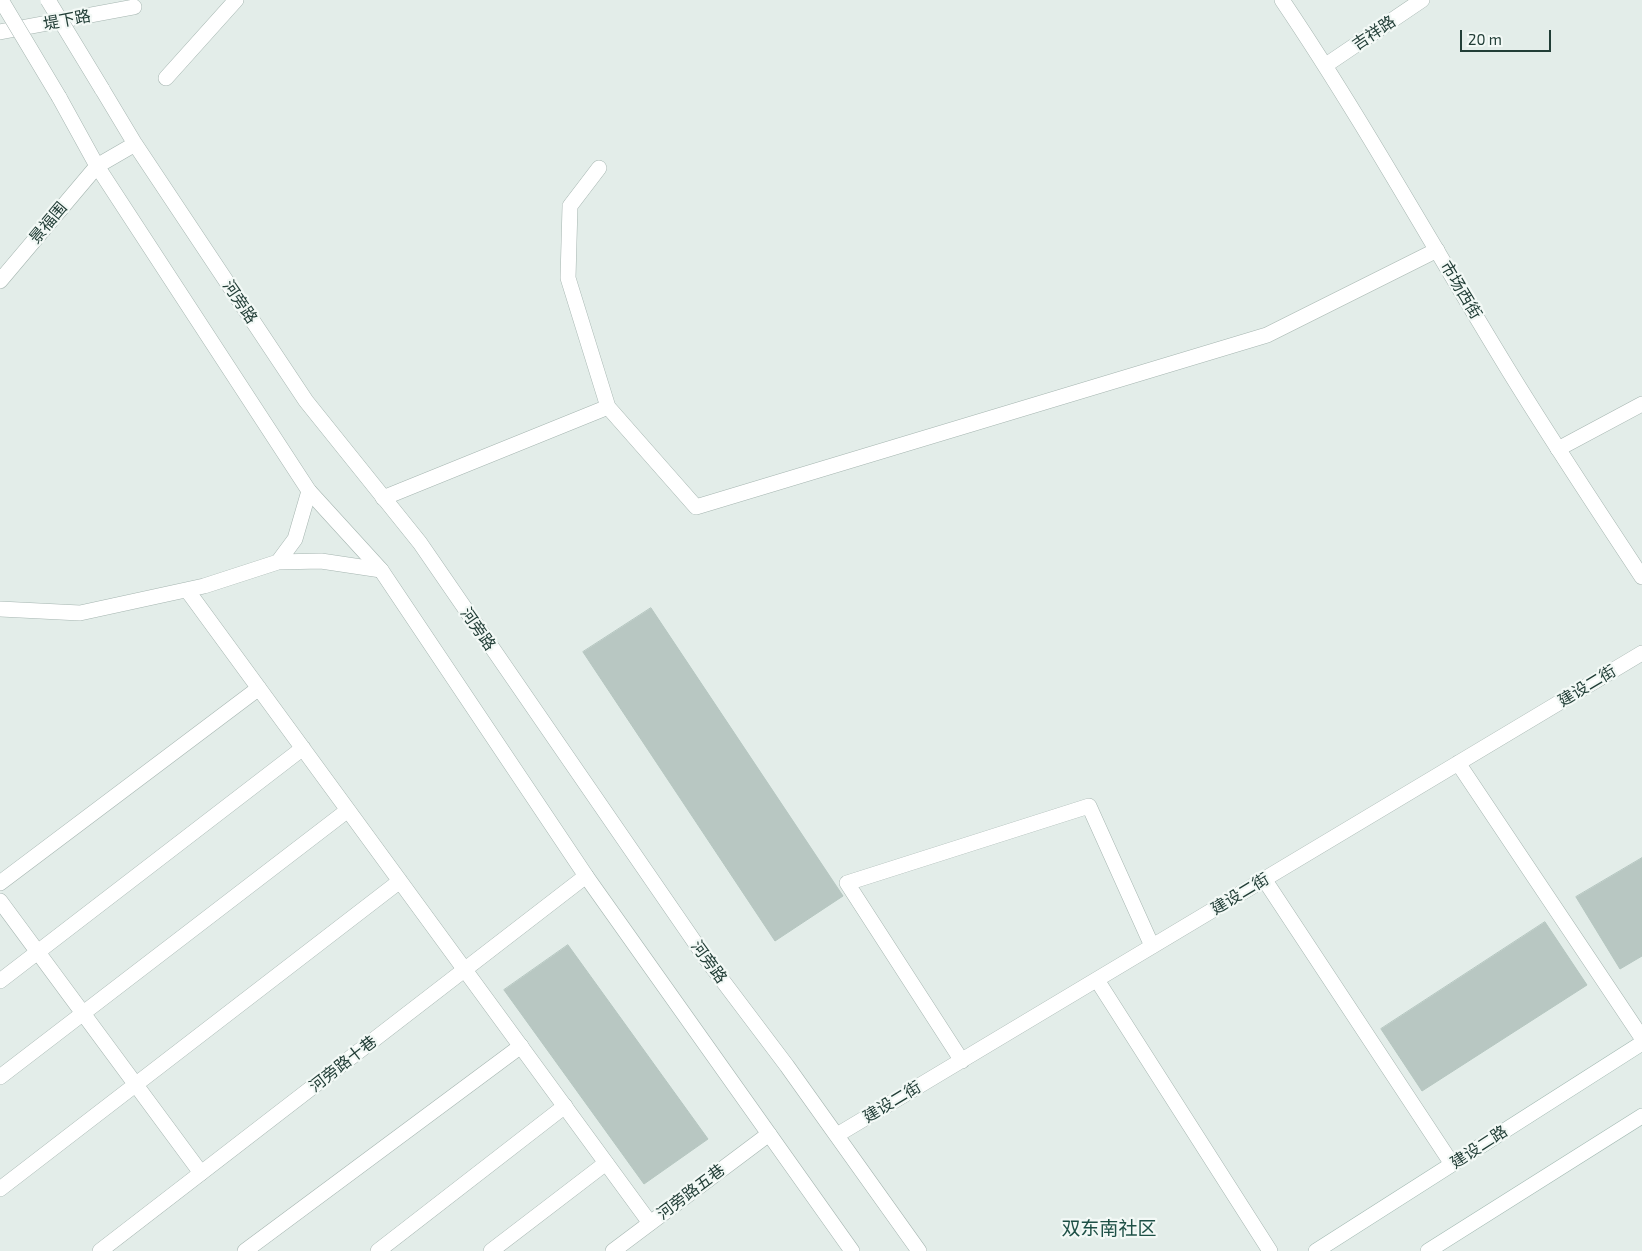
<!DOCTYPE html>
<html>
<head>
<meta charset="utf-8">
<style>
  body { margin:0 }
  #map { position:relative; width:1642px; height:1251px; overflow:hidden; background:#e3ede9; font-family:"Exo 2",sans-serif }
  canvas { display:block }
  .scale { position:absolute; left:1460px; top:30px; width:91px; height:22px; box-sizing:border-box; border:2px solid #223e37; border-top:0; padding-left:6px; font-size:15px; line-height:18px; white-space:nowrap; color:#223e37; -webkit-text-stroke:4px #f3f9f6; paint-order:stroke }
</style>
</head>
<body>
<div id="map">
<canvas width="1642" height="1251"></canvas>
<div class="scale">20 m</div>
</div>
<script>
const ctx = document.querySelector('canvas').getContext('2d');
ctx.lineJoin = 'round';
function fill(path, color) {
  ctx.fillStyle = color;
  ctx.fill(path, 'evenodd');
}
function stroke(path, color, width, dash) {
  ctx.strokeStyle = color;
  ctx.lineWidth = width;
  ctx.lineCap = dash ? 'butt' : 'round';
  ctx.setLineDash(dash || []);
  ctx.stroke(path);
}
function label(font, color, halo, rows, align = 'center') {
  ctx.font = font + ' "Exo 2","Noto Sans SC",sans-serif';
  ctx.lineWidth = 4.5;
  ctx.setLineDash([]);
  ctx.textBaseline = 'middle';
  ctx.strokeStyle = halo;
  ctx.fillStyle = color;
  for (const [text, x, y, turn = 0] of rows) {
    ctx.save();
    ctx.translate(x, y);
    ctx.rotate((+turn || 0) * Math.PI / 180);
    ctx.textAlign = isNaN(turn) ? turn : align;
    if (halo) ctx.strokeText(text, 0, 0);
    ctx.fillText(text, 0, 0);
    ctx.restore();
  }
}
const building = new Path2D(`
  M651,608L843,896L775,941L583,652Z
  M1642,858V956L1620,969L1576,897Z
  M1545,922L1587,985L1422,1091L1381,1029Z
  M568,945L708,1139L644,1184L504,990Z`);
const service = new Path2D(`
  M599,168L570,206L568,278L608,407L696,507L1267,335L1437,250
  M100,1251L586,876
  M245,1251L521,1046
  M378,1251L565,1106
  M491,1251L606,1163
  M613,1251L769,1134`);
const minor = new Path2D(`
  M1326,65L1422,0
  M166,78L236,0
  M0,281L97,166
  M1558,449L1642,404
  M383,498L608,407
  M278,562L295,539L309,491
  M187,590L650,1223
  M0,609L80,613L204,586L278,562L321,561L381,570
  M1458,763L1642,1038
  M1264,879L1452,1164
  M0,883L259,688
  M0,901L201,1173
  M1097,980L1270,1251
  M0,981L303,748
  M962,1061L847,883L1089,806L1152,946
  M0,1077L348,810
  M837,1135L1642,653
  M0,1189L400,881`);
const tertiary = new Path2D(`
  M1282,0C1363,120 1433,247 1509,371C1552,441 1597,509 1642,577
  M0,32L134,7
  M102,89L135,144L306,401L420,543L707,960L787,1066L919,1251
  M59,97L97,166L309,491L381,570L586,876L852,1251
  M97,166L135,144`);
const secondary = new Path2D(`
  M1316,1251L1642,1043
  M1428,1251L1642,1116`);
const tertiaryBridge = new Path2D(`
  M1,0L59,97
  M48,0L102,89`);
const streetNames = [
  ["堤下路",67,20,-11],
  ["吉祥路",1374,33,-34],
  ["景福围",48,223,-50],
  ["市场西街",1461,290,59],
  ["河旁路",240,302,56],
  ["河旁路",478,629,55],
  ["建设二街",1587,686,-31],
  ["建设二街",1240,894,-31],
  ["河旁路",709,962,54],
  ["河旁路十巷",343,1064,-38],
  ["建设二街",892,1102,-31],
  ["建设二路",1479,1147,-33],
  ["河旁路五巷",691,1192,-37]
];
const quarterNames = [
  ["双东南社区",1109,1229]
];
fill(building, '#b8c7c2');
stroke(building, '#b5c6c0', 1);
stroke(service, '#a5b5b0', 16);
stroke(minor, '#a5b5b0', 16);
stroke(tertiary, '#a5b5b0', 16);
stroke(secondary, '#a1b8b1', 16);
stroke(service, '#fff', 15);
stroke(minor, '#fff', 15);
stroke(tertiary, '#fff', 15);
stroke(secondary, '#fff', 15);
stroke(tertiaryBridge, '#a5b5b0', 16, []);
stroke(tertiaryBridge, '#fff', 15);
label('16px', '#223e37', '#f3f9f6', streetNames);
label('19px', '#1e5046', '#f3f9f6', quarterNames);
</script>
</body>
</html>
